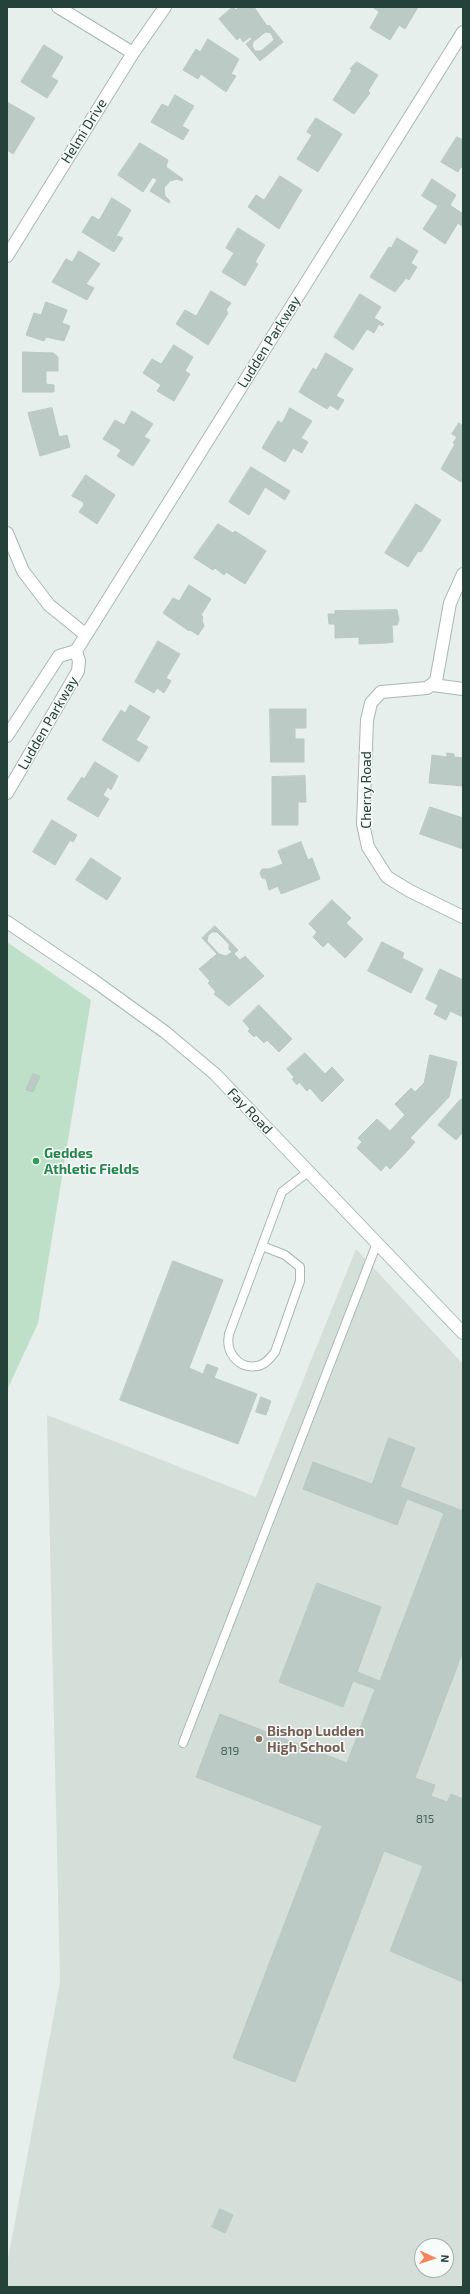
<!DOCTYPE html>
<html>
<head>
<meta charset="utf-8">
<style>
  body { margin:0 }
  #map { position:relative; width:470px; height:2294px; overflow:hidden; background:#e6efeb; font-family:"Exo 2",sans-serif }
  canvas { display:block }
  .frame { position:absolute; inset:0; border:8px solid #24423a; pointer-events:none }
  .north { position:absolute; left:414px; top:2238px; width:40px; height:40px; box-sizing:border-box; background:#f7fbf9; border:1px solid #a3b1ad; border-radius:50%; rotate:93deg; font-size:11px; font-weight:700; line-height:16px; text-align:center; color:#24423a }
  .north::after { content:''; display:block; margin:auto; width:14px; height:18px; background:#f4845f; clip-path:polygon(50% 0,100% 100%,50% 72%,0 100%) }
</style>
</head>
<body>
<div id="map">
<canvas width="470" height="2294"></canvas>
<div class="frame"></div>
<div class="north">N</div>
</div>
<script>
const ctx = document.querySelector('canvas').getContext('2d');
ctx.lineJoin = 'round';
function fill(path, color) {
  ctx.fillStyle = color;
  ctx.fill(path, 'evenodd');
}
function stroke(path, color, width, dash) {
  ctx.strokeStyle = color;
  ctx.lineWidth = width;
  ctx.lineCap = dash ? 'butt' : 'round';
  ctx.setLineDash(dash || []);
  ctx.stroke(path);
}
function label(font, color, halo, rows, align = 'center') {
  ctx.font = font + ' "Exo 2",sans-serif';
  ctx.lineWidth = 3;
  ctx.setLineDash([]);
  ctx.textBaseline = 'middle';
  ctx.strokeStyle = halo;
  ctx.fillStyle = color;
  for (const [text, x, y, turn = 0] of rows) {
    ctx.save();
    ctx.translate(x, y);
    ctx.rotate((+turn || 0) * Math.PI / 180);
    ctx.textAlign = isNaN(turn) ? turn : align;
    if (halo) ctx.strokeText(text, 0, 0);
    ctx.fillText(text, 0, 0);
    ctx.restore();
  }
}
const built = new Path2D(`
  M356,1249L463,1364V2287H7V2264L60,1982L47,1415L256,1497ZM422,2246H446V2270H422Z`);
const green = new Path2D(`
  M7,942L91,1000L38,1323L7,1390Z`);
const building = new Path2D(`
  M233,7L236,10L239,7H254L267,26L269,25L283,42L260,61L246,44L252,39L250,37L243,42L240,37L237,40L219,19ZM266,32L271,33L274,40L261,51H255L252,46L253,42Z
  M373,7H418L405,29L399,25L390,40L370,28L379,12Z
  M208,39L239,59L231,74L236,76L226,92L201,74L198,79L183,70L196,49L200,52Z
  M44,45L63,57L51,77L58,81L47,98L21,82Z
  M357,62L378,75L368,91L370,93L354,114L333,100L352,70L350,69Z
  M175,95L194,106L182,126L189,130L183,140L151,122L162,104L168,107Z
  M7,102L35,118L13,154L7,150Z
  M316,118L342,134L318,172L297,159L312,135L307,132Z
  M457,137L463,140V169L461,167L458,172L441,162Z
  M140,143L168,160L166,167L183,179L182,181L177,179L170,181L164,188L165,196L170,201L169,203L150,191L157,180L153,177L143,192L118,175Z
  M280,176L302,190L279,229L248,207L256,195L264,200Z
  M432,179L456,195L450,205L463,214V227L458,223L445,244L423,229L438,206L422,196Z
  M112,198L131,210L115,238L118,236L123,238L114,252L82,232L92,216L99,220Z
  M238,228L265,245L255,262L258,264L245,286L222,272L234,253L226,248Z
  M397,238L418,251L411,263L417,267L409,280L406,278L395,292L370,277L389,247L391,248Z
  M79,251L100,264L86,284L94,288L87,300L52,282L66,259L72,262Z
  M211,291L231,303L226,310L228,313L208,345L176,324L185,310L196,316Z
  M360,294L381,307L374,318L384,324L382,326L379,324L374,333L367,329L353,350L334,337Z
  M46,302L67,310L62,323L70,326L64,341L46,337L44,341L26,335L34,313L41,315Z
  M174,345L193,357L185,371L190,374L174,401L157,391L161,385L143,373L152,359L161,364Z
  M23,352L53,353L58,357V371H46V384L54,385V392H23Z
  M326,353L353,369L336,396L344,400L338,410L330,405L327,409L299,392L313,368L316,370Z
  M52,408L59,437L67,435L70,447L40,456L28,413Z
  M290,408L312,421L301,438L308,442L302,453L293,448L285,462L262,448L278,421L282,423Z
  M132,411L153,424L144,437L150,440L133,466L117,456L121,450L103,439L115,420L124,425Z
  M459,423L463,426V479L461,482L441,469L455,444L453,443L457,437L452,434Z
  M251,467L290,491L285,500L265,487L249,515L229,502Z
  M86,475L115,495L97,524L79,512L84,505L83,502L72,496Z
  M416,504L441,520L421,552L418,551L408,567L385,553Z
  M218,524L233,533L235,531L266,551L245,584L226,572L224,575L215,568L213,570L194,558Z
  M189,585L211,599L201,615L203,617L202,620L204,626L198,635L190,630L189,631L163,613L173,598L179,601Z
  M397,610L399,620L397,625H392L393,642L386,643L359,644V637L335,638V624H329L328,614H335V611Z
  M158,641L180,654L166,678L171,681L164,693L157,688L154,693L135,682Z
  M130,705L150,717L136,740L148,747L139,762L102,740L121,710L125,713Z
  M270,709H306V728H295V739H304V762H271Z
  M447,753L454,754V757L463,758V786L429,783L432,755L447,757Z
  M95,762L118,776L111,790L108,787L103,795L109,799L98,817L67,799L82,777L84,779Z
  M305,776L306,802H298V825H272V777Z
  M430,807L463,818V849L420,834Z
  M52,820L77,835L73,842L70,840L55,865L33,852Z
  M301,842L308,860L312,858L320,879L281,894L278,886L269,890L266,879L262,878L260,873L262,869H269L283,864L278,851Z
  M91,858L121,878L107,900L76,880Z
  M332,900L351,918L346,923L363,939L345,958L328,942L323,947L313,937L317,932L309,924Z
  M215,926L238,950L234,954L240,960L245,956L264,976L229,1006L214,994L216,992L208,983L210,981L199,969L217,954L202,938ZM212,932H217L229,944V949L232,952L226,956L219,954L207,941L208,936Z
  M382,942L404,953L402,958L423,969L411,993L368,971Z
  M440,969L463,980L461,987L463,988V1017L450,1011L446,1020L434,1014L438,1005L426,999Z
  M259,1005L292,1039L279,1052L267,1040L264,1043L256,1035L254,1037L248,1031L250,1029L243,1021Z
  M305,1053L325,1074L332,1067L344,1080L322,1102L310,1088L307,1091L299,1082L297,1085L292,1079L294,1077L287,1069Z
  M430,1055L457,1062L449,1097L410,1138L415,1142L409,1149L390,1169L386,1165L381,1171L357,1148L362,1142L358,1138L377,1119L390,1131L405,1115L395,1104L411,1088L415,1092L424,1083Z
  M33,1074L40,1076L33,1092L26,1090Z
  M461,1099L463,1100V1132L456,1140L438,1125Z
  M173,1261L223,1280L189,1368L203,1374L207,1364L218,1368L214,1378L257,1394L238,1444L120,1400Z
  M261,1397L271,1401L266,1415L256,1412Z
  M389,1438L415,1448L400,1487L463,1511V1651L415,1778L435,1785L431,1796L447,1802L451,1794L463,1799V1982L390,1951L423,1866L384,1851L295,2082L233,2058L322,1826L196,1777L220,1714L347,1763L375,1689L353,1681L343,1707L279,1682L317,1583L381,1607L357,1672L380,1681L444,1513L407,1499L397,1525L303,1489L313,1462L372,1484Z
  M220,2209L233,2215L225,2233L212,2227Z`);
const lane = new Path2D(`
  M262,1246L285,1255L300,1267V1281L275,1352C270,1358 265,1365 257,1366C238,1369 225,1352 229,1334L282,1192L308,1172
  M183,1743L377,1243`);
const street = new Path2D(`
  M58,7L133,53
  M7,256L133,53L165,7
  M7,533L23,571L49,605L86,635
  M463,574L450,603L436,681L427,688L381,692L371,703L367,720L363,824L368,847L387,877L410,891L463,917
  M433,685L463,689
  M7,736L59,656L76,651L463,32
  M7,793L78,671L79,661L76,651`);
const secondary = new Path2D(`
  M7,922L93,980L165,1032L215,1074L463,1333`);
const markers = [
  [36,1161,4,"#2e9e5b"],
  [259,1739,4,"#8d6e63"]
];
const numberNames = [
  ["819",230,1751],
  ["815",425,1819]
];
const streetNames = [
  ["Helmi Drive",84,131,-58],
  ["Ludden Parkway",269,342,-58],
  ["Ludden Parkway",48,723,-60],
  ["Cherry Road",366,790,-90],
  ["Fay Road",250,1111,46]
];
const leisureNames = [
  ["Geddes",44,1153],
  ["Athletic Fields",44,1169]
];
const educationNames = [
  ["Bishop Ludden",267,1731],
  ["High School",267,1747]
];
fill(built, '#d4dfda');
fill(green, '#bfe0c8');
fill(building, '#bbcac4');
stroke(building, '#b8c9c2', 1);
stroke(lane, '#a8b8b2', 10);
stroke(street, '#a8b8b2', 14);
stroke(secondary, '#a4bbb3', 14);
stroke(lane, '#fff', 8);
stroke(street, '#fff', 12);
stroke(secondary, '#fff', 12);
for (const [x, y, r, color] of markers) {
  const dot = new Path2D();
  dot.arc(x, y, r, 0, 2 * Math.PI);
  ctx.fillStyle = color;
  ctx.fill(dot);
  stroke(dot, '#f7fbf9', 1.5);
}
label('12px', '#4a645c', null, numberNames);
label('14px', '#24423a', '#f7fbf9', streetNames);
label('bold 14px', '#27864d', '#f7fbf9', leisureNames, 'left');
label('bold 14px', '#785e54', '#f7fbf9', educationNames, 'left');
</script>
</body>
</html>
